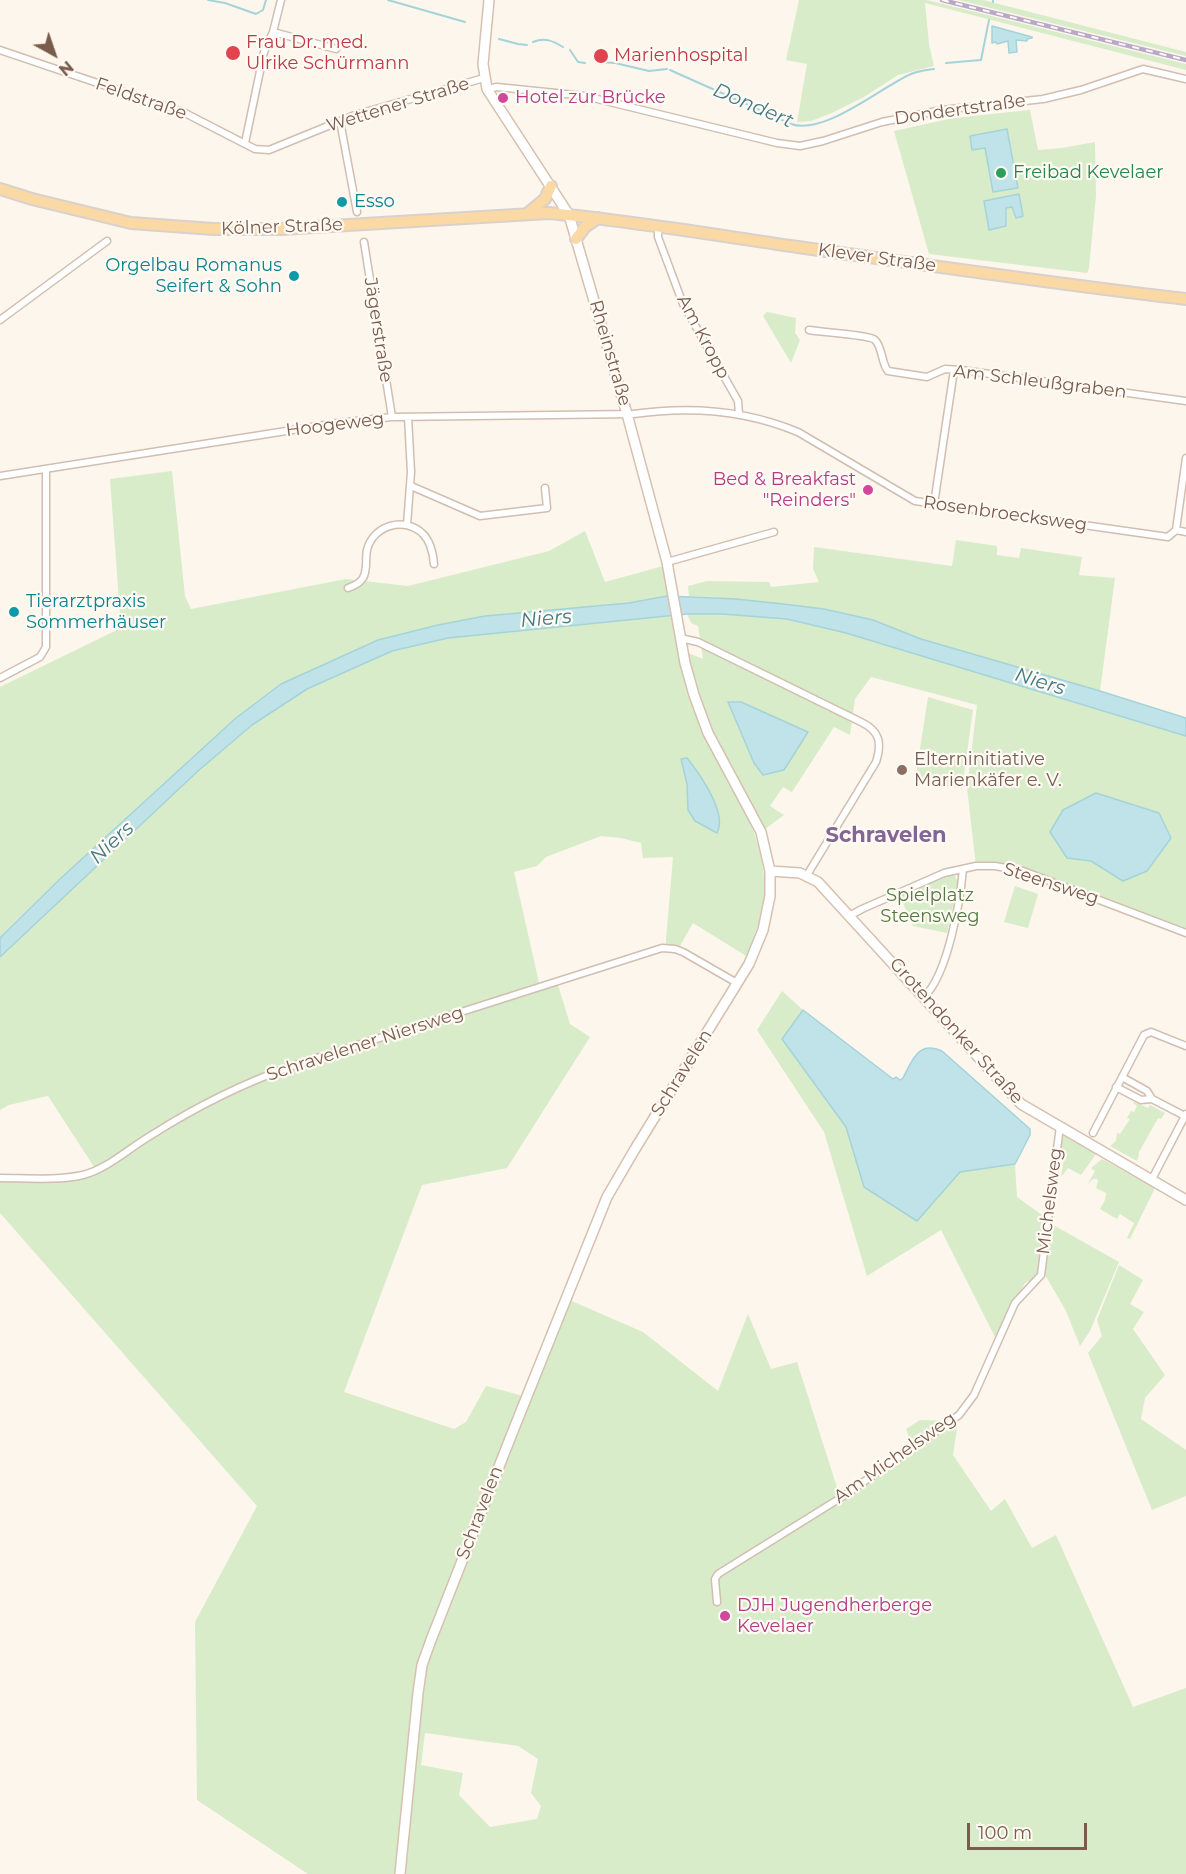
<!DOCTYPE html>
<html>
<head>
<meta charset="utf-8">
<style>
  body { margin:0 }
  #map { position:relative; width:1186px; height:1874px; overflow:hidden; background:#fdf6ec; font-family:Montserrat,sans-serif }
  canvas { display:block }
  .north { position:absolute; left:24px; top:24px; width:60px; height:60px; -webkit-text-stroke:4px #fffaf3; paint-order:stroke; rotate:140deg; font-size:16px; font-weight:700; line-height:24px; text-align:center; color:#7a5c4d }
  .north::after { content:''; display:block; margin:auto; width:21px; height:27px; background:#7a5c4d; clip-path:polygon(50% 0,100% 100%,50% 72%,0 100%) }
  .scale { position:absolute; left:967px; top:1823px; width:120px; height:27px; box-sizing:border-box; border:3px solid #7a5c4d; border-top:0; padding-left:8px; font-size:18px; line-height:21px; white-space:nowrap; color:#7a5c4d; -webkit-text-stroke:4px #fffaf3; paint-order:stroke }
</style>
</head>
<body>
<div id="map">
<canvas width="1186" height="1874"></canvas>
<div class="north">N</div>
<div class="scale">100 m</div>
</div>
<script>
const ctx = document.querySelector('canvas').getContext('2d');
ctx.lineJoin = 'round';
function fill(path, color) {
  ctx.fillStyle = color;
  ctx.fill(path, 'evenodd');
}
function stroke(path, color, width, dash) {
  ctx.strokeStyle = color;
  ctx.lineWidth = width;
  ctx.lineCap = dash ? 'butt' : 'round';
  ctx.setLineDash(dash || []);
  ctx.stroke(path);
}
function label(font, color, halo, rows, align = 'center') {
  ctx.font = font + ' Montserrat,sans-serif';
  ctx.lineWidth = 4.5;
  ctx.setLineDash([]);
  ctx.textBaseline = 'middle';
  ctx.strokeStyle = halo;
  ctx.fillStyle = color;
  for (const [text, x, y, turn = 0] of rows) {
    ctx.save();
    ctx.translate(x, y);
    ctx.rotate((+turn || 0) * Math.PI / 180);
    ctx.textAlign = isNaN(turn) ? turn : align;
    if (halo) ctx.strokeText(text, 0, 0);
    ctx.fillText(text, 0, 0);
    ctx.restore();
  }
}
const green = new Path2D(`
  M799,0H927L1186,64V70L925,3L929,44L934,66L898,75L864,97L832,113L811,121L797,122L807,64L786,60Z
  M958,0H983L995,3L1186,52V56Z
  M1030,110L1038,150L1062,148L1095,142L1096,196L1089,268L1087,273L929,254L894,131L953,118Z
  M767,312L796,318L795,333L800,340L791,363L763,316Z
  M172,471L185,596L191,609L346,579L408,586L549,551L585,531L605,582L663,566L667,596L629,603L485,616L438,625L378,641L281,684L236,718L60,879L0,938V687L121,628L110,479Z
  M956,540L997,546V555L1019,558L1021,548L1082,557L1079,575L1115,578L1100,691L921,639L873,620L824,609L736,599L689,596L688,586L707,581L769,582L771,587L819,582L813,569L814,547L952,566Z
  M687,614H722L787,619L846,633L1186,736V933L1023,871L976,866L967,788L977,705L871,677L855,699L850,735L834,727L792,792L783,787L770,806L784,815L761,832L734,784C751,824 771,865 763,910C759,926 749,942 751,959L693,923L676,953L665,951L673,857L643,858L641,843L621,838L601,836L546,857L537,866L514,872L540,987L557,982L570,1024L590,1037L507,1168L422,1185L344,1392L454,1429L466,1422L486,1386L527,1397L567,1299L643,1332L718,1391L748,1314L771,1369L797,1362L842,1503L912,1446L906,1429L920,1420L958,1421L953,1455L991,1511L1005,1499L1032,1548L1056,1535L1133,1707L1186,1688V1874H308L197,1800L195,1622L257,1506L0,1213V1178L59,1177L96,1170L48,1096L9,1105L0,1110V957L198,771L252,725L307,689L392,651L448,638L671,615L685,681L694,695L697,693L688,653L703,659L698,626L691,623ZM741,702L808,732L784,770ZM425,1733L518,1746L538,1759L531,1793L541,1806L537,1819L490,1827L459,1795L463,1773L421,1765Z
  M928,697L973,710L962,789L915,781Z
  M952,875L955,876L958,882L947,933L913,926L900,896L945,876Z
  M1015,886L1038,894L1028,928L1004,922Z
  M782,991L803,1010L783,1039L846,1127L864,1187L914,1219L960,1172L1015,1164L1017,1197L1046,1218V1225L1055,1226L1119,1262L1090,1331L1080,1346L1066,1311L1044,1273L1025,1283L996,1339L941,1230L867,1276L824,1132L757,1030Z
  M1134,1102L1148,1108L1150,1105L1165,1113L1161,1119L1158,1118L1138,1154L1139,1155L1137,1161L1110,1146L1116,1141L1117,1133L1120,1134L1130,1119L1127,1118L1131,1111L1134,1112L1137,1106L1133,1103Z
  M1064,1136L1096,1154L1081,1175L1068,1168L1061,1177L1065,1151L1060,1147L1061,1138Z
  M1102,1159L1155,1188L1130,1239L1127,1238L1134,1223L1120,1214L1117,1219L1100,1209L1105,1200L1106,1193L1096,1188L1098,1181L1097,1179H1093L1088,1184L1095,1171L1091,1168Z
  M1119,1265L1143,1280L1130,1304L1144,1312L1133,1329L1165,1375L1145,1398L1141,1419L1186,1450V1496L1152,1510L1088,1353L1102,1336L1097,1320Z`);
const water = new Path2D(`
  M992,26L1032,37V38L1027,39V41L1016,40L1017,52L1009,53L1008,41L997,44L996,42L992,43Z
  M1007,129L1018,188L993,192L985,148L972,150L970,136Z
  M1019,194L1023,216L1016,218L1012,207L1006,208V226L989,230L984,201Z
  M667,596L736,599L783,604L824,609L873,620L921,639L1100,691L1186,718V736L846,633L787,619L722,614H687L448,638L392,651L307,689L252,725L198,771L0,957V938L60,879L202,749L236,718L281,684L378,640L438,625L485,616L629,603Z
  M728,702H741L808,732L784,770L763,775L754,763Z
  M687,758C699,773 728,813 717,833L695,821L688,810L687,784L681,759Z
  M1096,793L1159,813L1171,838L1147,871L1123,881L1091,861L1067,858L1050,832L1063,810Z
  M803,1010L893,1079L896,1077L900,1080L903,1078C912,1061 918,1040 942,1051L1030,1129V1135L1015,1164L960,1172L917,1221L864,1187L846,1127L782,1039Z`);
const stream = new Path2D(`
  M208,0L225,3L256,14L263,10L266,0
  M388,0L465,22
  M993,2V0
  M499,39L518,44L527,45
  M533,42C545,37 553,41 563,47
  M570,50L578,62L585,63
  M596,62L615,63L649,71L667,69
  M946,63L981,60L989,20
  M670,70L791,124C824,136 881,87 911,74C918,71 926,70 934,69`);
const street = new Path2D(`
  M273,32L336,49
  M0,50L183,112L255,149L269,150L355,115L484,78
  M487,89L497,87L585,96L777,143L800,146L823,141L882,122L942,110L1043,99L1081,90L1143,69L1186,79
  M340,121L357,212
  M245,143L264,52L273,32L281,0
  M658,225V237L683,304L738,401L739,414
  M364,242L392,417
  M0,320L107,241
  M809,330C819,332 870,335 875,340C883,348 881,363 888,371L927,377L945,369L961,370L1186,401
  M0,476L337,423L392,417L633,414C689,406 746,410 798,432L915,501L1168,537L1176,530
  M411,486L480,516L547,508L545,488
  M934,504L954,370
  M407,525L411,472L408,417
  M1176,530L1186,458
  M1176,530L1186,532
  M667,562L774,532
  M348,588C354,586 360,583 363,578C368,569 365,559 367,550C373,525 405,516 423,534C431,542 433,553 434,564
  M680,638L698,642L861,722C880,731 882,743 876,762L807,875
  M0,678L40,657L46,647V469
  M849,916L862,909L944,873L976,866H995L1023,871L1186,933
  M924,997C948,974 960,902 963,869
  M1122,1077L1147,1091L1152,1099L1185,1116
  M1116,1087L1141,1100L1152,1099
  M1093,1133L1144,1035L1151,1032L1186,1046
  M0,1178C26,1178 57,1181 83,1175C107,1169 128,1149 150,1136C197,1106 245,1082 298,1064L662,948L675,949L683,952L737,983
  M1152,1179L1186,1114
  M717,1602L715,1579L718,1574L842,1497L959,1415L974,1395L1015,1303L1041,1275L1060,1126`);
const secondary = new Path2D(`
  M770,871L800,873L818,882L1021,1104L1186,1200
  M400,1874L418,1693L422,1665L431,1640L511,1436L607,1197L635,1149L749,964L763,930L770,896V871L761,832L708,733L694,695L685,663L667,562L627,414L569,215L487,89L483,64L489,0`);
const primary = new Path2D(`
  M0,189L32,199L131,223L213,229H281L549,213C633,221 715,235 798,247C927,265 1056,284 1186,299
  M527,214L545,199L551,186
  M576,239L585,227L598,218`);
const rail = new Path2D(`
  M942,0L1186,60`);
const markers = [
  [233,53,8,"#e0444e"],
  [601,56,8,"#e0444e"],
  [503,98,6,"#d1479c"],
  [1001,173,6,"#2e9e5b"],
  [342,202,6,"#0f9aa8"],
  [294,276,6,"#0f9aa8"],
  [868,490,6,"#d1479c"],
  [14,612,6,"#0f9aa8"],
  [902,770,6,"#8d6e63"],
  [725,1616,6,"#d1479c"]
];
const healthNames = [
  ["Frau Dr. med.",246,43],
  ["Ulrike Schürmann",246,64],
  ["Marienhospital",614,56]
];
const hotelNames = [
  ["Hotel zur Brücke",515,98],
  ["Bed & Breakfast",856,480,"right"],
  ["\"Reinders\"",856,501,"right"],
  ["DJH Jugendherberge",737,1606],
  ["Kevelaer",737,1627]
];
const streetNames = [
  ["Feldstraße",141,99,19],
  ["Wettener Straße",398,105,-17],
  ["Dondertstraße",960,110,-8],
  ["Kölner Straße",282,227,-2],
  ["Klever Straße",877,258,8],
  ["Jägerstraße",378,330,81],
  ["Am Kropp",703,337,62],
  ["Rheinstraße",610,353,74],
  ["Am Schleußgraben",1040,382,7],
  ["Hoogeweg",335,425,-7],
  ["Rosenbroecksweg",1005,514,8],
  ["Steensweg",1051,884,18],
  ["Grotendonker Straße",956,1031,48],
  ["Schravelener Niersweg",365,1044,-18],
  ["Schravelen",682,1073,-58],
  ["Michelsweg",1050,1201,-83],
  ["Am Michelsweg",895,1458,-35],
  ["Schravelen",480,1513,-69]
];
const leisureNames = [
  ["Freibad Kevelaer",1013,173]
];
const cultureNames = [
  ["Esso",354,202],
  ["Orgelbau Romanus",282,266,"right"],
  ["Seifert & Sohn",282,287,"right"],
  ["Tierarztpraxis",26,602],
  ["Sommerhäuser",26,623]
];
const educationNames = [
  ["Elterninitiative",914,760],
  ["Marienkäfer e. V.",914,781]
];
const parkNames = [
  ["Spielplatz",930,896],
  ["Steensweg",930,917]
];
const waterNames = [
  ["Dondert",753,106,23],
  ["Niers",546,619,-5],
  ["Niers",1040,682,17],
  ["Niers",112,843,-43]
];
const quarterNames = [
  ["Schravelen",886,836]
];
fill(green, '#d8ecc9');
fill(water, '#bfe3e8');
stroke(water, '#a5d3da', 1.5);
stroke(stream, '#a5d3da', 2);
stroke(street, '#d1beb0', 9);
stroke(secondary, '#d6c0b0', 12);
stroke(primary, '#dad1cd', 14);
stroke(street, '#fff', 6);
stroke(secondary, '#fff', 9);
stroke(primary, '#fbd9a5', 10);
stroke(rail, '#b9a8c9', 4.5);
stroke(rail, '#fffaf3', 2, [7]);
for (const [x, y, r, color] of markers) {
  const dot = new Path2D();
  dot.arc(x, y, r, 0, 2 * Math.PI);
  ctx.fillStyle = color;
  ctx.fill(dot);
  stroke(dot, '#fffaf3', 2);
}
label('18px', '#be3a42', '#fffaf3', healthNames, 'left');
label('18px', '#b23c85', '#fffaf3', hotelNames, 'left');
label('18px', '#7a5c4d', '#fffaf3', streetNames);
label('18px', '#27864d', '#fffaf3', leisureNames, 'left');
label('18px', '#0d838f', '#fffaf3', cultureNames, 'left');
label('18px', '#785e54', '#fffaf3', educationNames, 'left');
label('18px', '#537a41', '#fffaf3', parkNames);
label('italic 20px', '#437c86', '#fffaf3', waterNames);
label('bold 21px', '#846695', '#fffaf3', quarterNames);
</script>
</body>
</html>
